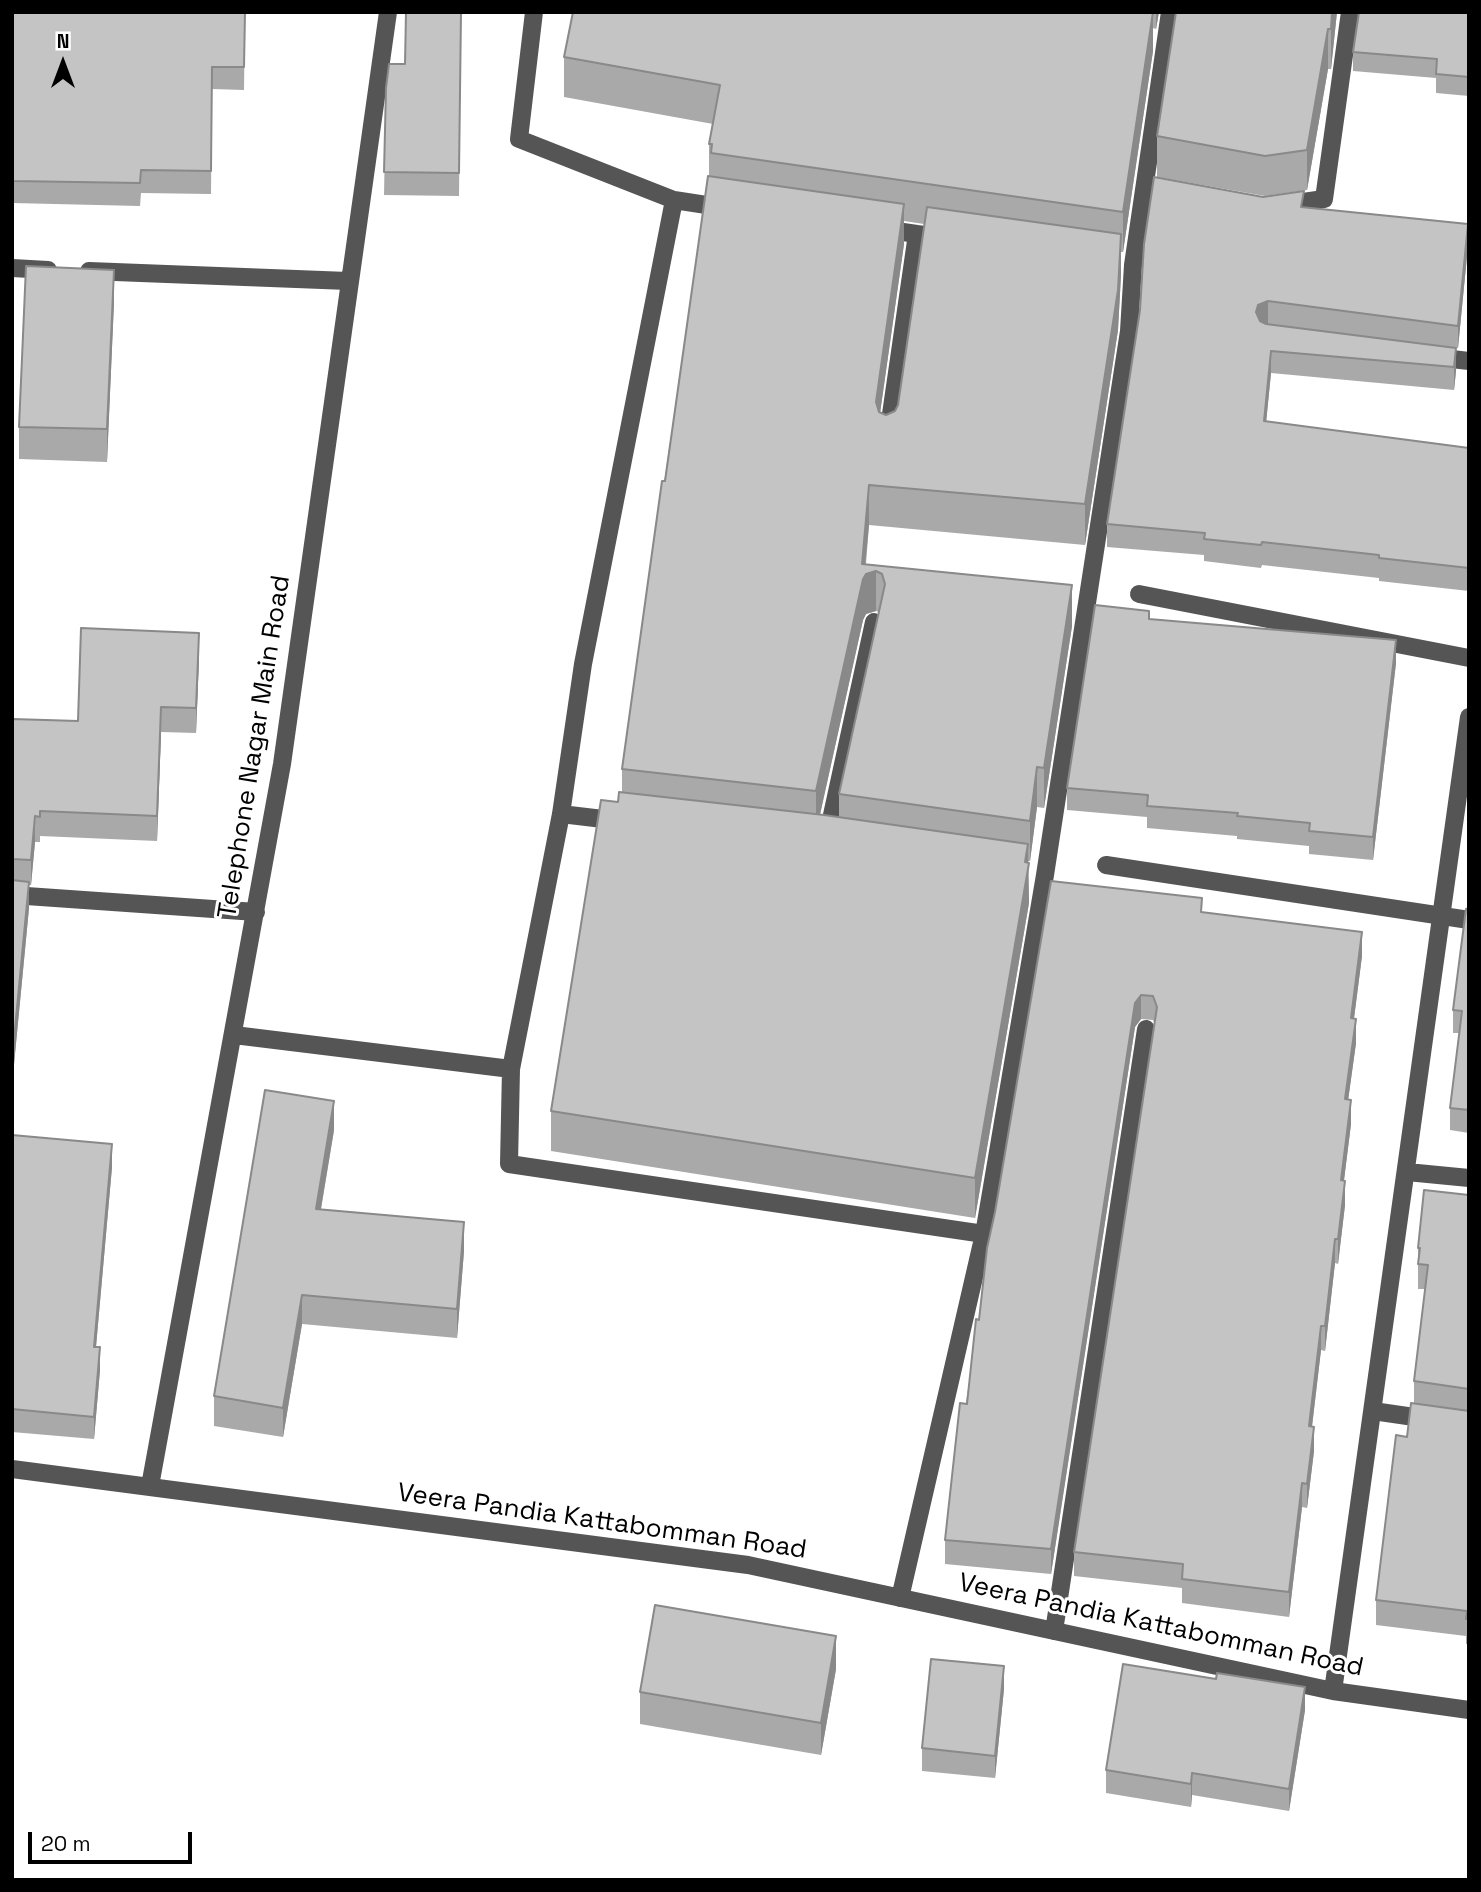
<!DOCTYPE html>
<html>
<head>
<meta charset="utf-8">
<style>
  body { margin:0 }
  #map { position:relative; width:1481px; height:1892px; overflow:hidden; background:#fff; font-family:"Space Grotesk",sans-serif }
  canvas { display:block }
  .frame { position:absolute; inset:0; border:14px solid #000; pointer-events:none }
  .north { position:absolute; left:28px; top:28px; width:70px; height:70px; -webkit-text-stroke:5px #fff; paint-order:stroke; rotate:0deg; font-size:19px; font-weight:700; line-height:28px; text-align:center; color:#000 }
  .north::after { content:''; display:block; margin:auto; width:24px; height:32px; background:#000; clip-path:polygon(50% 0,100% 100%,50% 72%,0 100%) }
  .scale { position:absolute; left:28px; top:1832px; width:164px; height:32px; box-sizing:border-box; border:4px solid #000; border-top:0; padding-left:9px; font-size:21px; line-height:24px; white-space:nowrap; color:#000; -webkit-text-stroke:5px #fff; paint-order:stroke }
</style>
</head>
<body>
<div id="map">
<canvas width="1481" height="1892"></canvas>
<div class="frame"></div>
<div class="north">N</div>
<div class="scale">20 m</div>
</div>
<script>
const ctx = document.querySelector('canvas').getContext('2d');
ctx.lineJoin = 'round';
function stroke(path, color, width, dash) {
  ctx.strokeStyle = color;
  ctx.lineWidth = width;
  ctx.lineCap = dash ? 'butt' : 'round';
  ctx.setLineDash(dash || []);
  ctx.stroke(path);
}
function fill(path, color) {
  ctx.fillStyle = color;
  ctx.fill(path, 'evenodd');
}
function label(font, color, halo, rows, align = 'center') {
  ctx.font = font + ' "Space Grotesk",sans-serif';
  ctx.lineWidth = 6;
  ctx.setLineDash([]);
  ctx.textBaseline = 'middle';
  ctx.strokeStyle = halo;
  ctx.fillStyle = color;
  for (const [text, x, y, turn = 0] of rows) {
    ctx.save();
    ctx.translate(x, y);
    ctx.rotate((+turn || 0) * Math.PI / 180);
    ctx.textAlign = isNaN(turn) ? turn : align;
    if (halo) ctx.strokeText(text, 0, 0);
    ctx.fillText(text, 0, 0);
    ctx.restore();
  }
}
const minor = new Path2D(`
  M534,12L519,139L674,200L583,664L561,814L511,1069L509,1164L984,1234L1045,875L1129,331L1133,265L1170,12
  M674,200L726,208
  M1282,205L1324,199L1350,12
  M882,229L945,238
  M12,268L48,270
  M89,271L348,281
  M1434,357L1469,361
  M888,435L917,234
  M1139,594L1469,658
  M561,814L620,821
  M827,838L874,622
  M1106,865L1469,920
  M12,895L256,912
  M234,1035L511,1069
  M1407,1172L1469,1178
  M1373,1411L1469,1425
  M12,1469L748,1565L1333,1691L1469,1710
  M150,1486L282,764L388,12
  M900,1598L984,1234
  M1054,1631L1146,1029
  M1333,1691L1469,717`);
const wall = new Path2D(`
  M12,12H245L244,90L212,89L211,194L141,193L140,206L12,203Z
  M461,12L459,196L384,195L386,88Z
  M573,12H1159L1156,29L1153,28V51L1123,252H1121V275L1118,330L1085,545L869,525L866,564L1072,626L1044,808L1037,807L1030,861H1028L1029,903L975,1218L551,1151V1111L618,802L622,792V769L709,176V144L713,124L564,97V57ZM904,221L924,224L898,405L895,411L886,415L880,412L904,244ZM876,611L879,612L839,794V817L820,815L863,620L866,614Z
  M1176,12H1337L1331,69H1328L1307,190L1265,196L1157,177V136Z
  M1469,12V96L1436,93V78L1353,71V52Z
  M1304,208L1468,246L1458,348L1268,324L1456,348V371L1454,390L1271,373L1266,422L1469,448V591L1379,581V578L1262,565L1261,568L1204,561V555L1107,547V524Z
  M114,302L107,462L19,459V427Z
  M1149,619L1396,663L1373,860L1309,854V846L1237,839V836L1147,828V817L1067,810V788Z
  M199,658L196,733L161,732L157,841L40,836V842H35L31,885H29V908L12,1085V719L78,721Z
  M1051,881L1202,912L1362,956L1354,1018L1356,1043L1348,1100L1351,1124L1344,1180L1345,1205L1338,1264L1335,1263L1325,1351L1321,1350L1312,1427L1314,1451L1307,1508L1302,1507L1289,1617L1182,1603V1588L1074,1576V1552L1155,1024L1153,1020L1141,1019L1135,1027L1051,1574L945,1564V1540L995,1212Z
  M1469,908V1133L1450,1130V1108L1459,1033H1453V1010Z
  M334,1130L321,1209L464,1251L457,1338L302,1324L283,1437L214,1426V1396Z
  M12,1135L112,1167L96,1347L100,1370L94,1439L12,1432Z
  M1469,1195V1644H1466V1636L1376,1625V1600L1414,1404V1381L1425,1289H1418V1248Z
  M836,1669L821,1755L640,1724V1692Z
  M1004,1689L995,1778L922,1771V1748Z
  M1305,1710L1289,1811L1192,1795L1191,1807L1106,1793V1770Z`);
const shadedWall = new Path2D(`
  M1153,12V51L1123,252V212Z
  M1156,12H1159L1156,29Z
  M1332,12H1337L1331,69V29Z
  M1328,29V69L1307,190V150Z
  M904,204V244L876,442V402Z
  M1468,224V246L1458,348V326Z
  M1121,234V275L1118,330L1085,545V504Z
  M114,270V302L107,462V429Z
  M1268,301V324L1258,328L1256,312L1258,305Z
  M1456,348V371L1454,390V367Z
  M1271,351V373L1264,444V421Z
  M869,485V525L864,576L866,574L876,571V611L866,614L863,620L816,832V791L862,564Z
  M1072,585V626L1044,808V768Z
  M199,633V658L196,733V708Z
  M1396,640V663L1373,860V837Z
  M161,707V732L157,841V816Z
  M1037,767V807L1030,861V821Z
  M35,816V842L31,885V860Z
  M1028,844L1029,903L975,1218V1178Z
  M29,882V908L12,1085V1060Z
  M1362,932V956L1351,1042V1018Z
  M1141,995V1019L1135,1027L1051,1574V1549L1135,1003Z
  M1356,1019V1043L1345,1123V1099Z
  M1351,1100V1124L1341,1204V1180Z
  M334,1101V1130L316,1238V1209Z
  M112,1144V1167L94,1369V1347Z
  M1345,1181V1205L1338,1264V1239Z
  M464,1222V1251L457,1338V1309Z
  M1335,1239V1263L1325,1351V1326Z
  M302,1295V1324L283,1437V1408Z
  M1321,1326V1350L1309,1451V1426Z
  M100,1347V1370L94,1439V1417Z
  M1314,1427V1451L1307,1508V1484Z
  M1302,1483V1507L1289,1617V1592Z
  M836,1636V1669L821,1755V1723Z
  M1004,1666V1689L995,1778V1756Z
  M1305,1687V1710L1289,1811V1789Z
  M1192,1773V1795L1191,1807V1784Z`);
const building = new Path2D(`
  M12,12H245L244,67H212L211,171L141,170L140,183L12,181Z
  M406,12H461L459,173L384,172L386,88L389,64H405Z
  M573,12H1153L1123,212L711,153L712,144H709L720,85L564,57Z
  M1176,12H1332L1331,29H1328L1307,150L1265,156L1157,136Z
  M1359,12H1469V77L1436,74L1437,59L1353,52Z
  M708,176L904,204L876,402L879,412L886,415L895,411L898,405L927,207L1121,234L1118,290L1085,504L869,485L862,564L1072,585L1044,768L1037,767L1030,821L839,794L885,584L882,574L876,571L866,574L863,579L816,791L622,769L662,481H665Z
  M1154,177L1263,197L1304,191L1301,207L1468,224L1458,326L1268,301L1258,305L1256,312L1260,321L1266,324L1456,348L1454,367L1271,351L1264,421L1469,448V568L1379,558V555L1262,542L1261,545L1204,539L1205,533L1107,524L1140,310L1144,244Z
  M26,266L114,270L107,429L19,427Z
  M1095,605L1149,611V619L1396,640L1373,837L1309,831L1310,823L1237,816L1238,813L1147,806L1148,795L1067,788Z
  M81,628L199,633L196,708L161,707L157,816L40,811V817L35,816L31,860L12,859V719L78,721Z
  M619,792L824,815L1028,844L1025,862L1029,863L975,1178L551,1111L601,800L618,802Z
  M12,880L29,882L12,1060Z
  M1051,881L1202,898L1201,912L1362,932L1351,1018L1356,1019L1345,1099L1351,1100L1341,1180L1345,1181L1338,1239H1335L1325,1326H1321L1309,1426L1314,1427L1307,1484L1302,1483L1289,1592L1182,1579L1183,1564L1074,1552L1157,1007L1153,996L1141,995L1135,1003L1051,1549L945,1540L960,1403L967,1404L976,1319L979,1320L987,1248L995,1212Z
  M1469,908V1110L1450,1108L1462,1011L1453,1010L1466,909Z
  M265,1090L334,1101L316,1209L464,1222L457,1309L302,1295L283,1408L214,1396Z
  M12,1135L112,1144L94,1347H100L94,1417L12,1409Z
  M1424,1190L1469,1195V1389L1414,1381L1428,1265L1418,1264L1420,1248H1418Z
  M1411,1403L1469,1411V1619H1466L1467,1611L1376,1600L1396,1435L1407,1437Z
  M655,1605L836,1636L821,1723L640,1692Z
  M931,1659L1004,1666L995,1756L922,1748Z
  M1123,1664L1216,1679L1217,1673L1305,1687L1289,1789L1192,1773L1191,1784L1106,1770Z`);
const streetNames = [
  ["Telephone Nagar Main Road",255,747,-81],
  ["Veera Pandia Kattabomman Road",602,1522,8],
  ["Veera Pandia Kattabomman Road",1161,1626,12]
];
stroke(minor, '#555', 18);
fill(wall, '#a9a9a9');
fill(shadedWall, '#898989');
fill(building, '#c4c4c4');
stroke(building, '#898989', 2);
label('26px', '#000', '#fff', streetNames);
</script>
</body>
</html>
